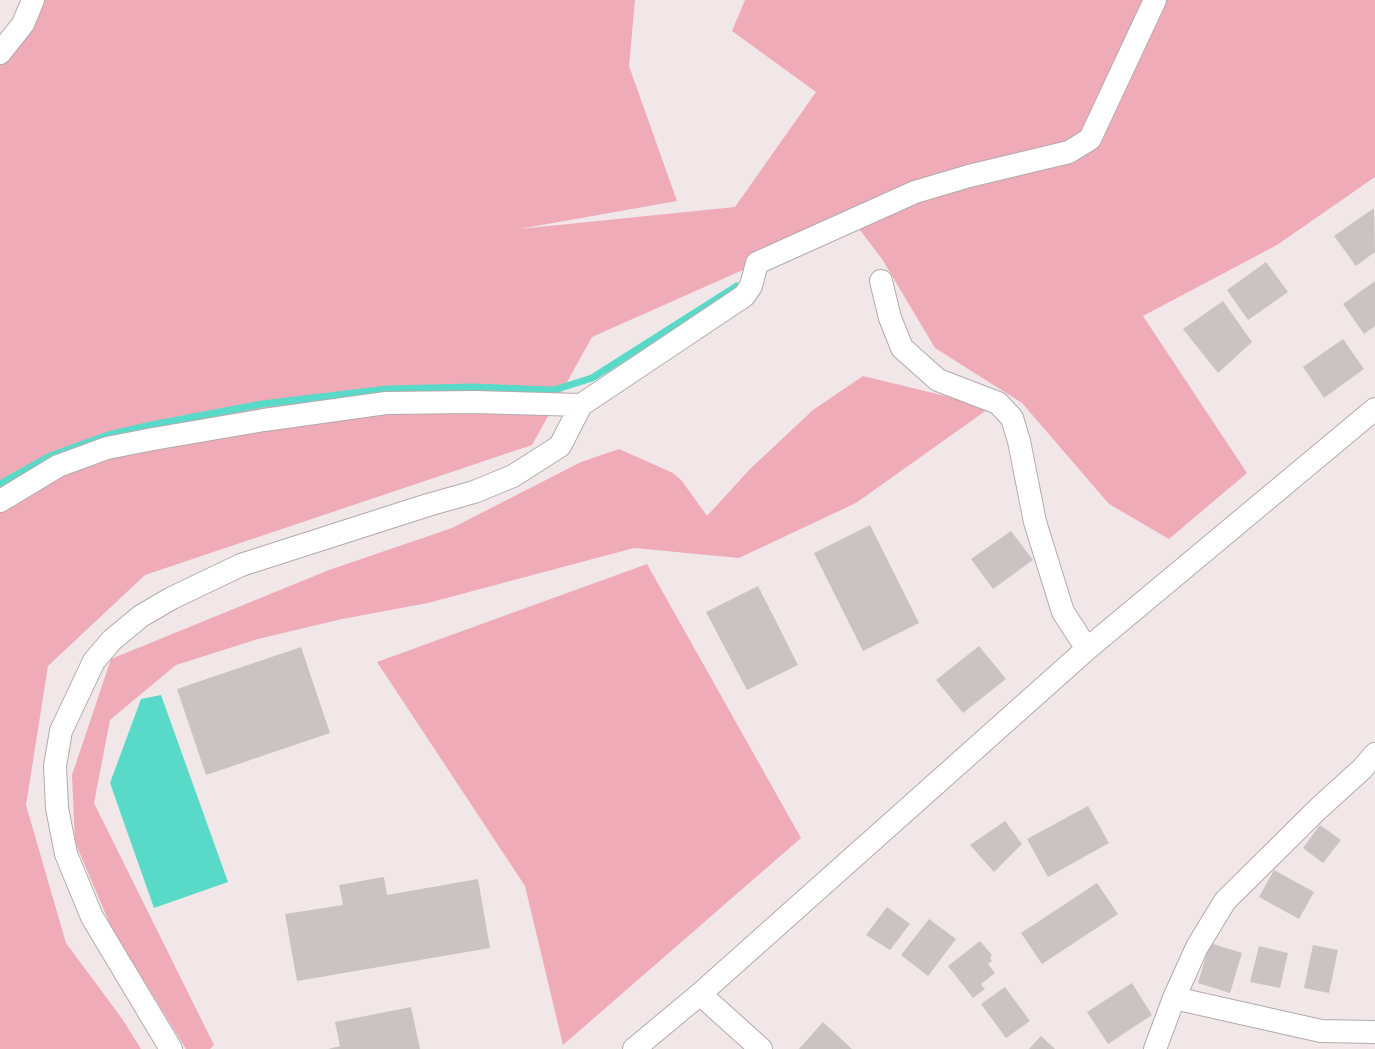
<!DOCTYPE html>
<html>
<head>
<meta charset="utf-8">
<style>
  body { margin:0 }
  canvas { display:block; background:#f1e7e9 }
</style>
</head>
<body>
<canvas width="1375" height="1049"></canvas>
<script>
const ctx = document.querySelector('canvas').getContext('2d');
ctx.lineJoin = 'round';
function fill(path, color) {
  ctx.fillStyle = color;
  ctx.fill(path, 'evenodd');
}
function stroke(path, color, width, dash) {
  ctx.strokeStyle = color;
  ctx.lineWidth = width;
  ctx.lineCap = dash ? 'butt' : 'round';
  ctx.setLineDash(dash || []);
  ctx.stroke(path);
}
const green = new Path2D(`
  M41,0H635L629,66L677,201L519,229L735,207L816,92L732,31L745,0H1375V177L1277,245L1143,316L1247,473L1169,539L1109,504L1022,403L935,348L882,259L853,221L592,337L532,445L145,575L48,666L26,805L66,943L123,1020L141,1049H0V66Z
  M863,376L991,407L856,503L739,558L634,548L428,603L342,619L258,639L176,665L110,720L94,803L214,1045L210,1049H186L112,929L75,842L72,775L111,659L329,570L452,528L581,462L619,449L673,473L682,481L707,516L750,469L813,410Z
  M647,564L801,838L563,1045L525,886L377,662Z`);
const water = new Path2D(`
  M161,695L228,882L154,908L110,783L141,699Z`);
const stream = new Path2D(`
  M0,484L50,456L108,435L151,425L262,404L387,389L473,387L554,390L592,378L737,286`);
const building = new Path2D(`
  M1374,208L1375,252L1356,266L1334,236Z
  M1266,262L1288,292L1248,320L1227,290Z
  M1375,281V326L1364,334L1343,304Z
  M1223,301L1252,342L1218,373L1183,329Z
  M1343,339L1364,369L1324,398L1303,367Z
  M870,525L919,623L863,651L814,553Z
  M1011,531L1033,560L993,589L971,559Z
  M758,586L798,665L747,690L706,612Z
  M979,646L1006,679L963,713L936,680Z
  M301,647L330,733L206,775L177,689Z
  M1088,806L1109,843L1048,877L1027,839Z
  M1005,821L1022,844L994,872L970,845Z
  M1320,825L1341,840L1323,863L1303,848Z
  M1274,870L1314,892L1299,919L1259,897Z
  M384,877L387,895L478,879L490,948L297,981L285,914L343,905L339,885Z
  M1097,883L1118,914L1042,964L1021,933Z
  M887,907L910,924L890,950L866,935Z
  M929,919L956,939L928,976L901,955Z
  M980,941L992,955L990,958L992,961L988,964L995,973L981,984L985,989L973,998L948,966Z
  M1210,943L1242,953L1230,993L1198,983Z
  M1313,945L1338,950L1329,993L1304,988Z
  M1259,946L1288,953L1280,988L1250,982Z
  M1132,983L1152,1015L1108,1044L1087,1012Z
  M1005,987L1030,1021L1006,1038L981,1004Z
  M411,1007L420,1049H328L340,1046L335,1022Z
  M823,1022L852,1049H799Z
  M1041,1036L1055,1049H1029Z`);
const minor = new Path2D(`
  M0,53L23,24L33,0
  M881,281L890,318L902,348L938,380L998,403L1012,418L1019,441L1035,522L1063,612L1087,649
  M0,501L58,466L107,448L153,439L264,420L386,403L475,402L581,405
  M700,994L761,1049
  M1174,998L1321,1031L1375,1032
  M171,1049L92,917L66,854L57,808L55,766L61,731L94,661L112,640L141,616L172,598L241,565L428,505L474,492L513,476L560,446L581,405L744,296L751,286L757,263L915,192L969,176L1069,152L1090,139L1155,0
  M634,1049L700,994L1087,649L1375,409
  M1155,1049L1174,998L1197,947L1225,901L1319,808L1362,769L1375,754`);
fill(green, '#f0abb9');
fill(water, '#59dac8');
stroke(stream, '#59dac8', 7);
fill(building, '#cbc2c3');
stroke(minor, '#b3aaab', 24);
stroke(minor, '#fff', 22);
</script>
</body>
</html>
